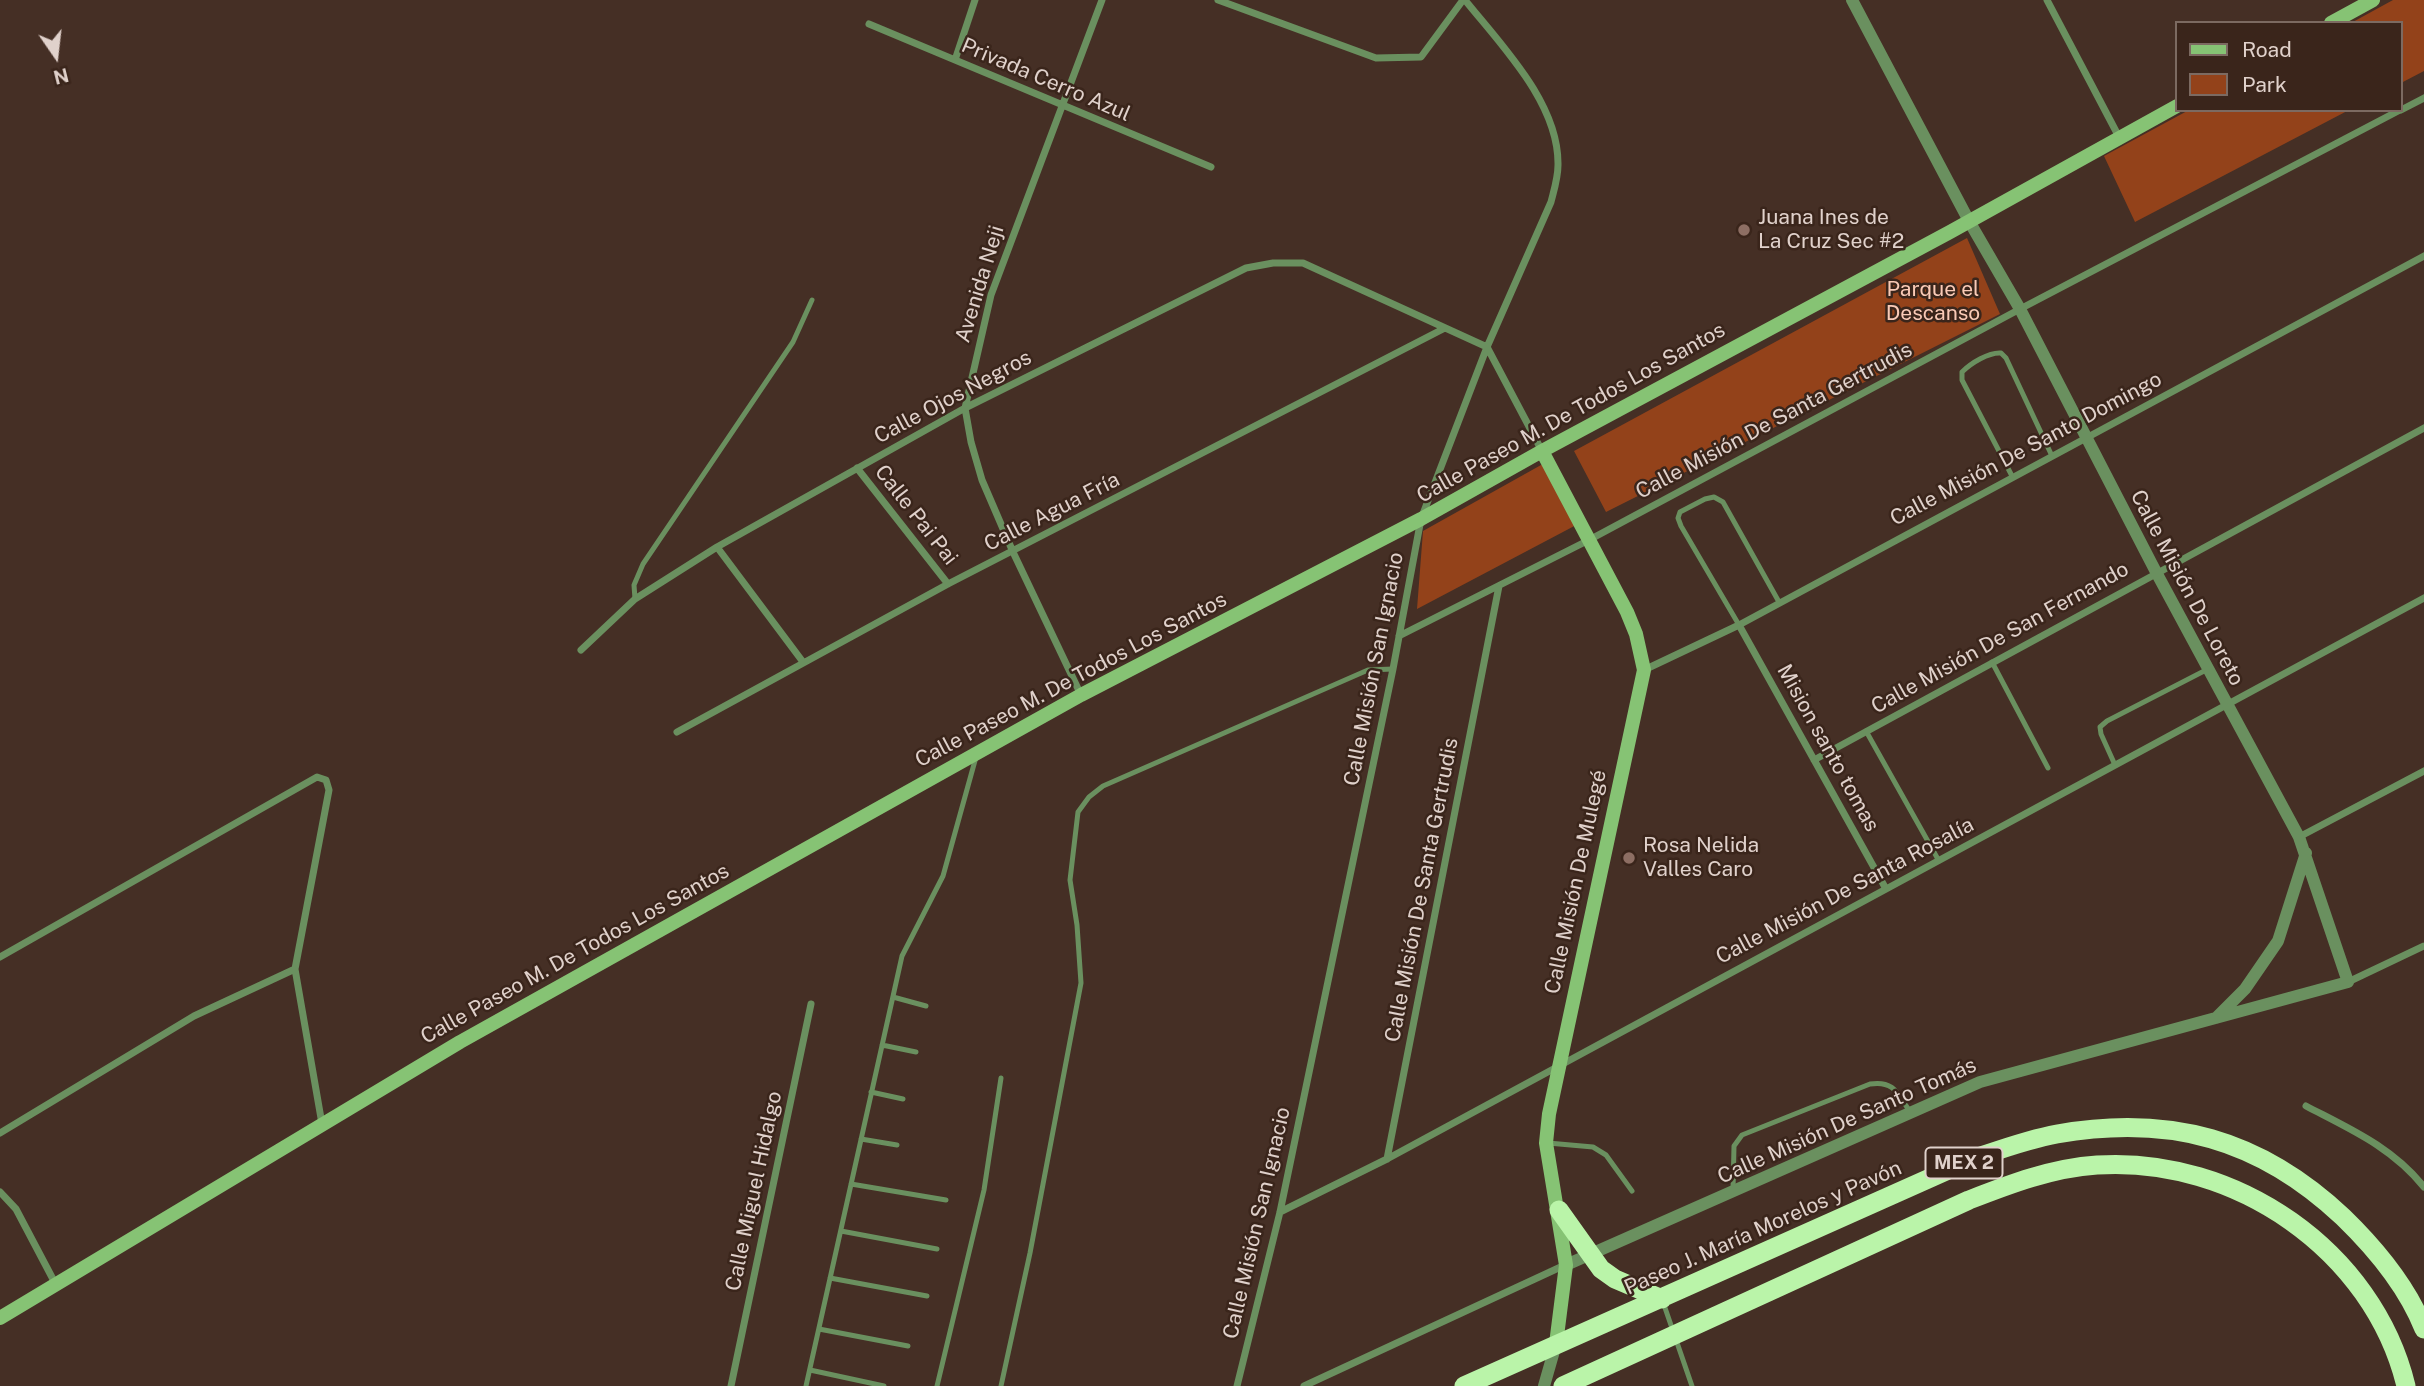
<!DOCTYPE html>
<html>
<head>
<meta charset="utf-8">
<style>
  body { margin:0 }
  #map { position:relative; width:2424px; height:1386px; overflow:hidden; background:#452f25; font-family:"Public Sans",sans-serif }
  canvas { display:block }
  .legend { position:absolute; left:2175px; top:21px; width:228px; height:91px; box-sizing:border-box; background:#3a251b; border:2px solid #7c6a61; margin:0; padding:9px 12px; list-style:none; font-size:21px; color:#e0d1cb }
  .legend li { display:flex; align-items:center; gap:14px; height:35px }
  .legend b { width:35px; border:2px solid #7c6a61 }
  .north { position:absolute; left:21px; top:21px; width:70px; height:70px; -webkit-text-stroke:5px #3a251b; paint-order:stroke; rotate:166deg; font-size:19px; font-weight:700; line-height:28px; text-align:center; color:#e0d1cb }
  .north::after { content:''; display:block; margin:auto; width:24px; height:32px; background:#e0d1cb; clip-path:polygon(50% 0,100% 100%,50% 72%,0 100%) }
</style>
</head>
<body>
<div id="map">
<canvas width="2424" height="1386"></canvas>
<ul class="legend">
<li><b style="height:9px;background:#86c374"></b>Road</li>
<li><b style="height:19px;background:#93421a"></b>Park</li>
</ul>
<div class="north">N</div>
</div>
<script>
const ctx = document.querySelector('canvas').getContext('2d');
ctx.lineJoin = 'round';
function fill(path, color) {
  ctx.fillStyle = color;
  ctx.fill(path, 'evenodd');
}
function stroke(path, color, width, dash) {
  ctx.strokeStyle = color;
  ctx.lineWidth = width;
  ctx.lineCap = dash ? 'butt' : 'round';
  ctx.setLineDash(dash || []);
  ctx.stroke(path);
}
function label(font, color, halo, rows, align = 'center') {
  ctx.font = font + ' "Public Sans",sans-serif';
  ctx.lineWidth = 5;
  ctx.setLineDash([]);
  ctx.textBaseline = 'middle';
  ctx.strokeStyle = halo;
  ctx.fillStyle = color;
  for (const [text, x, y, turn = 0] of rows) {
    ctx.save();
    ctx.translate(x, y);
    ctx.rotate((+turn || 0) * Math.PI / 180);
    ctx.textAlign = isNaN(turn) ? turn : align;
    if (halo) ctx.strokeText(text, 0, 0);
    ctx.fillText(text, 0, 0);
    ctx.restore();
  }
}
const green = new Path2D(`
  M2393,0H2424V71L2401,83V23H2351Z
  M2189,110H2349L2135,222L2104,156Z
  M1967,238L2000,314L1606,512L1574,451Z
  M1550,460L1580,523L1417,609L1423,531Z`);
const service = new Path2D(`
  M2012,476L1962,380V372C1971,363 1989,352 2001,353L2006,358L2052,456
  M635,599L634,585L643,564L793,342L812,300
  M1739,625L1681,526L1678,518L1680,512L1705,499L1714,497L1723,502L1779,602
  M1992,662L2048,768
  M1866,731L1939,861
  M2115,765L2101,734L2100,727L2107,721L2208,669
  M893,997L926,1006
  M882,1045L916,1052
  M871,1092L903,1099
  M861,1139L897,1145
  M1548,1143L1593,1147L1606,1155L1632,1191
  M851,1184L946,1200
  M1733,1191L1734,1146L1742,1135L1870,1084C1895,1080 1898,1095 1911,1113
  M841,1231L937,1249
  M830,1278L927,1296
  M1663,1302L1692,1386
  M819,1329L908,1346
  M810,1370L884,1386
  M806,1386L902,956L943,876L976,757
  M937,1386L984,1190L1001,1078
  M1001,1386L1030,1253L1081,983L1077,925L1070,880L1078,812L1089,797L1103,786L1368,670L1393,669`);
const minor = new Path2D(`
  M1218,0L1376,58L1421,57L1463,0
  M2047,0L2119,137
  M869,24L1211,167
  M955,60L975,0
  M2401,110L2424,98
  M857,468L948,584
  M717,547L803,662
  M1739,625L1886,889
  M1399,636L1589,540L2020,309L2400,110
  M581,650L635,599L717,547L965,408L1246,268L1273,263H1303L1487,347L1542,451
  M1644,670L1739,625L2424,256
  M1081,695L1013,552L982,480L971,442L965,408L991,295L1102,0
  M677,732L948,584L1445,328
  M1814,760L2424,428
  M2299,837L2424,771
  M0,957L317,777L326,780L329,790L295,969L322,1124
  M2348,982L2424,946
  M2306,1106C2350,1129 2392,1147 2424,1187
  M0,1133L194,1016L295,969
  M1387,1159L1499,586
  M0,1192L16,1209L55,1283
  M1280,1212L1387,1159L2424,598
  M731,1386L811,1004
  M1237,1386L1280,1212L1393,669L1421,519L1487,347L1551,202C1554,190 1558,178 1558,165C1559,103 1501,45 1465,0
  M1304,1386L1565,1265`);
const tertiary = new Path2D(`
  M2216,1018L2245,989L2278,941L2306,853
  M1566,1265L1980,1082L2348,982L2299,837L2156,572L2020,309L1969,221L1852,0
  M1544,1386L1556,1344`);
const secondary = new Path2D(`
  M2331,23L2373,0
  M1542,451L1627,612L1636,634L1644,670L1549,1114L1546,1143L1566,1265L1556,1344
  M0,1318L460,1042L1081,695L1421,519L1542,451L1950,232L2177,106`);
const trunk = new Path2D(`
  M1559,1210L1601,1269L1615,1279L1662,1299
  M1464,1386L1975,1158C2002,1149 2029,1139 2057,1134C2170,1114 2260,1139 2343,1217C2376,1249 2407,1286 2424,1329
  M1563,1386L1969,1200C2010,1184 2052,1168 2097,1165C2235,1156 2373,1250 2406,1386`);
const markers = [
  [1744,230,7,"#8d6e63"],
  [1629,858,7,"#8d6e63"]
];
const shields = [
  [1964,1163,77]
];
const shieldNames = [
  ["MEX 2",1964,1163]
];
const streetNames = [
  ["Privada Cerro Azul",1046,80,23],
  ["Avenida Neji",980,284,-73],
  ["Calle Ojos Negros",953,397,-28],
  ["Calle Paseo M. De Todos Los Santos",1571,413,-29],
  ["Calle Misión De Santa Gertrudis",1774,421,-28],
  ["Calle Misión De Santo Domingo",2026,449,-28],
  ["Calle Agua Fría",1052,512,-27],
  ["Calle Pai Pai",916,515,52],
  ["Calle Misión De Loreto",2187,588,62],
  ["Calle Misión De San Fernando",2000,638,-29],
  ["Calle Misión San Ignacio",1374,669,-79],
  ["Calle Paseo M. De Todos Los Santos",1071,680,-28],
  ["Mision santo tomas",1828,748,61],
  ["Calle Misión De Mulegé",1576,882,-78],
  ["Calle Misión De Santa Gertrudis",1422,890,-79],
  ["Calle Misión De Santa Rosalía",1845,891,-28],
  ["Calle Paseo M. De Todos Los Santos",575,954,-29],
  ["Calle Misión De Santo Tomás",1847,1121,-24],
  ["Calle Miguel Hidalgo",754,1191,-78],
  ["Calle Misión San Ignacio",1257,1223,-77],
  ["Paseo J. María Morelos y Pavón",1763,1228,-24]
];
const poiNames = [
  ["Juana Ines de",1758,218],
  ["La Cruz Sec #2",1758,242],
  ["Rosa Nelida",1643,846],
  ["Valles Caro",1643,870]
];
const parkNames = [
  ["Parque el",1933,290],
  ["Descanso",1933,314]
];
fill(green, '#93421a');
stroke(service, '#6a905f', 5);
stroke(minor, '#6a905f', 7);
stroke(tertiary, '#6a905f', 12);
stroke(secondary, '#86c374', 14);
stroke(trunk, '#baf4a9', 19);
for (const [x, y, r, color] of markers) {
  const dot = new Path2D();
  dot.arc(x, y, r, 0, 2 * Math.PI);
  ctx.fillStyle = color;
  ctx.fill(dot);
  stroke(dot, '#3a251b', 2.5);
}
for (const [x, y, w] of shields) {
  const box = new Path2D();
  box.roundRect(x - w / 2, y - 15.5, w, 31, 5);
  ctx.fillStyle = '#3a251b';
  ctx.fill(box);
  stroke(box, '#e0d1cb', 2);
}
label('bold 19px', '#e0d1cb', null, shieldNames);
label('21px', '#e0d1cb', '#3a251b', streetNames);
label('21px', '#e0d1cb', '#3a251b', poiNames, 'left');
label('21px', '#facab6', '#3a251b', parkNames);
</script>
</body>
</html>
